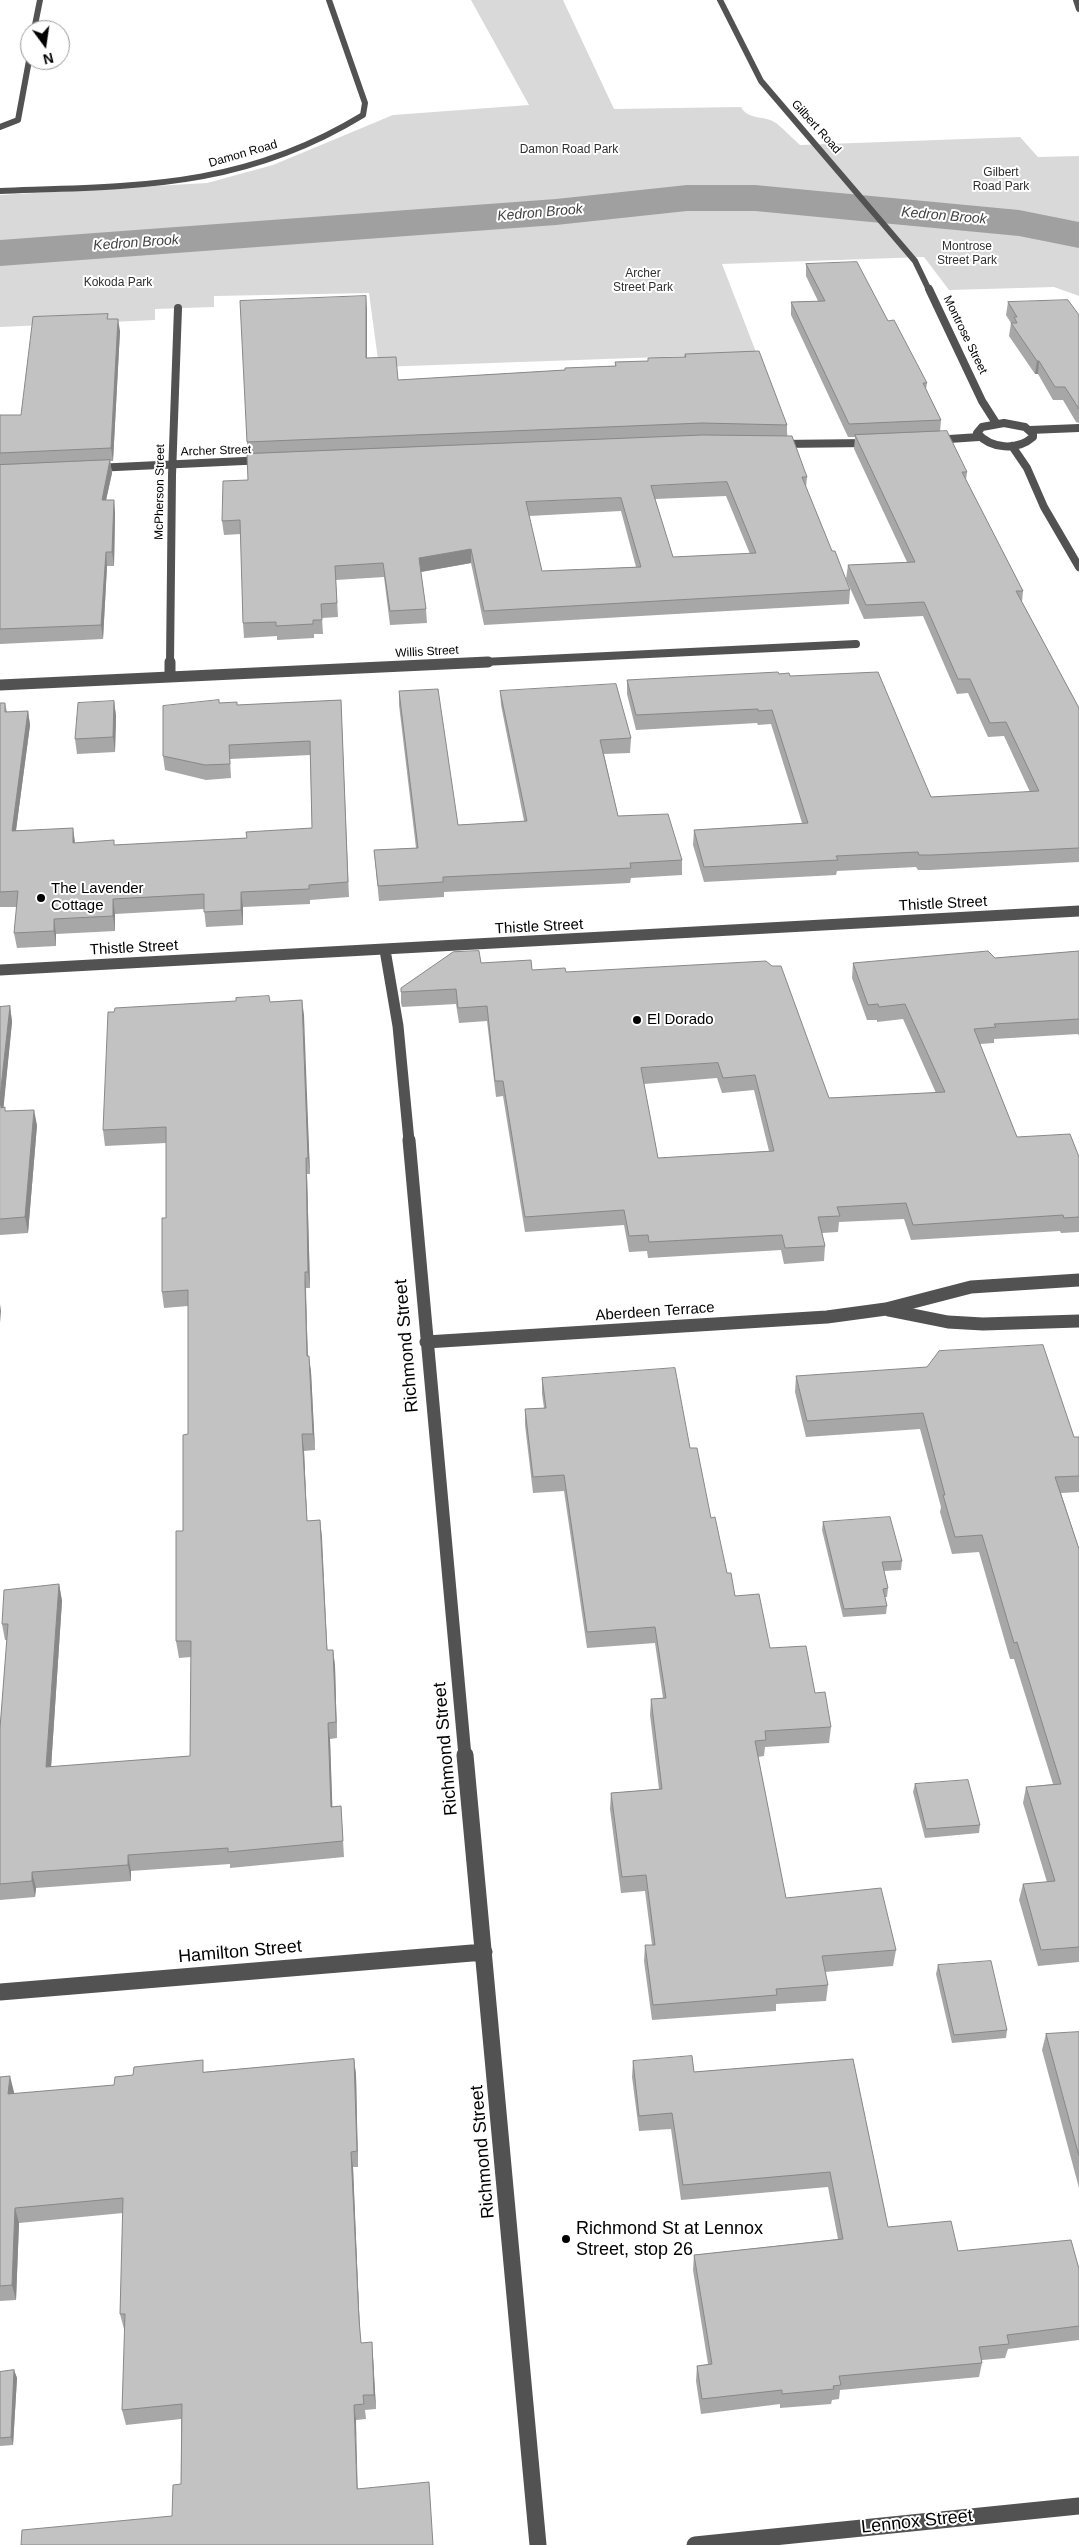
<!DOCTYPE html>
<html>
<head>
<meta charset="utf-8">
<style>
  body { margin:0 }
  #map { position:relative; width:1079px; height:2545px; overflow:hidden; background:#fff; font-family:Helvetica,sans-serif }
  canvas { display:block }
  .north { position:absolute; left:20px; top:20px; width:50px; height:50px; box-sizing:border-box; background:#fff; border:1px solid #999; border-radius:50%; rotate:166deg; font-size:14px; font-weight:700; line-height:20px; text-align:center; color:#000 }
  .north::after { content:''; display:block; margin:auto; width:18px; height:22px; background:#000; clip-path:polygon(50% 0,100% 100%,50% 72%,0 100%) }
</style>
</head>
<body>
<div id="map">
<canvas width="1079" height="2545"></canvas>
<div class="north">N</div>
</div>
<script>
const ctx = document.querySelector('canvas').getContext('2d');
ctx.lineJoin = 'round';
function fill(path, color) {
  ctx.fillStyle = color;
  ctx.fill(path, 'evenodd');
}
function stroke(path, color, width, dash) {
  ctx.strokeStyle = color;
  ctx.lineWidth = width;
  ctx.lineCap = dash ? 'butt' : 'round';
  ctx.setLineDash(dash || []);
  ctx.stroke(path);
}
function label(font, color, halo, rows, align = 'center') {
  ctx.font = font + ' Helvetica,sans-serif';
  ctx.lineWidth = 4;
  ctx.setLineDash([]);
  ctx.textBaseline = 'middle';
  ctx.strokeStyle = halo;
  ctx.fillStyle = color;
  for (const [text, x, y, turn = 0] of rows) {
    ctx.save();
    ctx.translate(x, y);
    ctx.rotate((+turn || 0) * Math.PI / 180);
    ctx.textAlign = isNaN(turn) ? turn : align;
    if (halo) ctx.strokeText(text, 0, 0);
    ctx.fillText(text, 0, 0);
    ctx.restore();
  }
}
const green = new Path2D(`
  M471,0H563L614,109L741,107C749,121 765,115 776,123C784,129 792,138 800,145L1020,137L1038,157L1079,156V296L1054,287L949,290L924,257L722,264L788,435L767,432L718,355L379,367L369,293L214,296V307L155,309V320L0,327V195L207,183L273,165L393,115L529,105Z`);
const river = new Path2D(`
  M687,185H755L1019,210L1079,222V248L1019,236L755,211H687L556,225L0,266V240L556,199Z`);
const minorFar4 = new Path2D(`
  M720,0L761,81L915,261L929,290
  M1076,0L1079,9
  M34,30L40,0
  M0,127L18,120L30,55
  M0,191C136,186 242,189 363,115L365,103L329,0`);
const minorFar3 = new Path2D(`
  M929,289L982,401L996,423
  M1004,423L1025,427L1033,434V437C1017,451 991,449 977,433L982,427Z
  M1030,430L1079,428
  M934,440L979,437
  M779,444L869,443
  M1012,446L1027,468L1044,507L1079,567
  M95,468L265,460
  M170,663L172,475L178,308
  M462,663L856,644`);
const minorFar2 = new Path2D(`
  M170,677V662
  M0,685L488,662
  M385,950L398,1026L409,1141
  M0,970L1079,911`);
const minorFar1 = new Path2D(`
  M409,1140L465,1756
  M888,1310L948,1322L983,1324L1079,1321
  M426,1342L827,1317L886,1309L971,1287L1079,1280`);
const minor = new Path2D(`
  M465,1755L538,2545
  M0,1992L484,1952
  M695,2545L1079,2506`);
const wall = new Path2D(`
  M806,264L888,321L927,383L926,389L941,420L940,432L967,472L966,480L1023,591L1022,602L1079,708V862L930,870H918L916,867L837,871L836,875L704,882L693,845L694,830L802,823L771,724L758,725L757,723L636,730L627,694V680L779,674L790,676L931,797L1030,792L1004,736L988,737L968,693L957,694L923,616L864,619L846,579L848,565L907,562L854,449L855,437H848L791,315V302L818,301L806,276Z
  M1008,302L1079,315V423L1076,422L1063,400H1053L1038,374H1035L1009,336L1011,323L1006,315Z
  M367,309V358L398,380L565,370V368L615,366V362L648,361V358L684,357L685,354L787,425V436L807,477L806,488L832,551L850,590L849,604L484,625L471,563L421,572L426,609L427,623L390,625L384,577L336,580L338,617L322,618L323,634H314V638L277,640V636L244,638L243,623L241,534L224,535L222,521L248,480L247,442ZM726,496L750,554L673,557L655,499ZM621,511L636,567L542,571L529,516Z
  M108,319L120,331L113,461H110L112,473L106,500H114L115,514L114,566H107L103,639L0,644V415H21Z
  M399,691L458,825L524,821L501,705L500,691L631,738L630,753L604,754L618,816L682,860V875L631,878L630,883L444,892V897L379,901L374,850L416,848L399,705Z
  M341,700L349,897L310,900V904L243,907V925L206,927L204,909L115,914V931L56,934V946L17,948L14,933L17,907H0V703H5L7,712L28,711L30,725L16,830L75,843L115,845L247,838L312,828L310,755L230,759L231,778L206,780L165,770L163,756L219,703L238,705Z
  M114,701L116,716L115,752L77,754L75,739Z
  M1079,951V1036L1078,1034L994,1039V1043L980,1044L1017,1137L1079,1157V1232L1061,1233L1060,1231L911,1240L904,1219L839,1222L838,1232L822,1233L825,1246L824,1261L784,1264L781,1250L648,1258L647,1251L629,1252L624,1225L525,1232L503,1096L496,1097L487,1021L459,1023L456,1004L402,1007L401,1003V988L481,963L532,970L566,972L829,1098L936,1093L903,1019L877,1022V1020H867L852,978L853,963L995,958ZM717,1078L722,1093L754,1090L769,1151L658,1158L644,1084Z
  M302,1000L310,1174H307L310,1288H306V1301L308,1356L311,1372L315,1450L304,1451L307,1521L320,1520L327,1650H333L335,1666L337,1738L330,1739L332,1807L341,1806L344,1857L230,1868V1864L131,1871V1881L36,1888L35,1897L0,1900V1728L7,1640H5L2,1624L59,1584L62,1601L51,1767L190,1756L191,1657L179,1658L176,1641L183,1531L188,1434V1306L164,1308L162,1292L166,1218V1143L105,1146L103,1130L270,1002Z
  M10,1006L12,1022L3,1108L6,1111L37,1125L28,1233L0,1235V1007Z
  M796,1376L1074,1437H1079V1492L1061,1493L1079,1549V1962L1038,1966L1019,1900L1023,1884L1047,1882L1023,1803L1026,1787L1053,1784L1014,1659H1010L979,1552L952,1554L940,1512L941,1507L920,1429L806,1437L795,1392Z
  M542,1378L690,1448L711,1518L727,1573L735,1596L770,1648L815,1693L831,1727L829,1743L765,1747L764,1756L758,1757L786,1898L896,1950L893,1966L825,1972L828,1985L826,2001L776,2004V2011L652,2020L644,1961L645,1945H652L645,1891L621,1893L610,1809L611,1793L659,1789L650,1715L651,1699L663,1698L655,1643L587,1648L564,1491L533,1493L525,1425V1409L544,1408L542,1394Z
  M823,1522L902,1561L901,1570L884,1571L888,1588L887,1597H885L887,1606L886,1614L843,1617L822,1530Z
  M915,1784L980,1825L979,1833L925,1838L913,1792Z
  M938,1965L1007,2030L1006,2038L952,2043L936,1974Z
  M1079,2032V2188L1042,2050L1046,2034Z
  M354,2059L356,2075L358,2167H353L360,2334L361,2343L373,2357L376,2409L365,2410L366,2419L356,2420L172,2516L181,2484V2419L126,2425L122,2410L125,2329H124L120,2314L123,2213L19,2223L16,2300L0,2301V2077L14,2092V2094L114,2085L205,2072Z
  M853,2059L888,2227L958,2251L1079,2269V2340L1008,2349L1005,2358L982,2360V2363L979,2377L840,2390L839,2399L832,2400L831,2404L780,2408V2404L701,2414L696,2381L697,2366L708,2364L693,2270L694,2255L838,2239L828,2187L681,2200L671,2129L639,2131L632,2077L633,2061L694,2072Z
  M14,2370L17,2378L13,2445L0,2446V2372Z`);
const shadedWall = new Path2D(`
  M366,296L367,309V370L366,358Z
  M118,319L120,331L113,461L111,448Z
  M1037,361H1039L1038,374H1035Z
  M110,460L112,473L103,514L102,500Z
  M114,500L115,514L114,566L112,552Z
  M471,549V563L420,572L419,558Z
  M106,552L107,566L103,639L101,625Z
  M114,701L116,716L115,752L113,737Z
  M28,711L30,725L14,845L12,831Z
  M73,828L75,842L73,843Z
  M241,892L243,907V925L241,910Z
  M113,899L115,914V931L113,916Z
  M54,919L56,934V946L54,931Z
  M302,1000L304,1015L310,1174L308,1158Z
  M10,1006L12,1022L3,1113L0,1110V1097Z
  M34,1110L37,1125L28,1233L25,1217Z
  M306,1158L307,1174L310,1288L308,1272Z
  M305,1272L306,1288L308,1372L307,1356Z
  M0,1304L1,1311L0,1323Z
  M309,1356L311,1372L315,1450L313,1434Z
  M302,1434L304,1451L308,1538L307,1521Z
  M320,1520L322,1537L328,1666L327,1650Z
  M59,1584L62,1601L50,1783L46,1767Z
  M333,1650L335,1666L337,1738L336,1722Z
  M328,1723L330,1739L333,1823L331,1807Z
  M128,1855L131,1871V1881L128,1865Z
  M32,1872L36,1888L35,1897L32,1881Z
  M354,2059L356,2075L358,2167L357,2151Z
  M10,2076L14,2092L12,2110L8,2094Z
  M351,2152L353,2167L360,2334L359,2319Z
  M15,2208L19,2223L16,2300L12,2285Z
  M372,2342L373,2357L376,2409L374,2395Z
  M14,2370L17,2378L13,2445L11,2437Z
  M354,2405L356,2420L358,2503L357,2489Z`);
const building = new Path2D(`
  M857,262L888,321L894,320L927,383H923L941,420L849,424L791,302L825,301L806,264Z
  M366,296V358L396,357L398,380L565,370V368L616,366L615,362L648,361V358L686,357L685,354L759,351L787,425L702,423L247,442L240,301Z
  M1068,300L1079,315V409L1065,387H1055L1039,361H1037L1011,323H1017L1014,317H1017L1008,302Z
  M108,314L107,319H118L111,448L0,453V415H21L33,317Z
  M947,431L967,472H962L1023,591H1016L1079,708V848L932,855H919L918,852L836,856L838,860L704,867L694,830L808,823L772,710L758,711V709L636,715L627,680L778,672L779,674L789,673L790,676L878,672L931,797L1039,791L1006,722L990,723L970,679H958L924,602L866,605L848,565L915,562L855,435Z
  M703,435L792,436L807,477H802L832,551H835L850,590L484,611L471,549L419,558L426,609L390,611L383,563L335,566L337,603L321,604L322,620H313V624L276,626V622L243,623L240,520L222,521L223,481L248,480L247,454ZM727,482L756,553L673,557L651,486ZM621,498L641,567L542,571L526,502Z
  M110,460L102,500H114L112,552H106L101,625L0,629V465Z
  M616,684L631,738L600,740L618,816L668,814L682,860L630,863L631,868L443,877V882L378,886L374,850L418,848L399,691L438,689L458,825L527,821L500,691Z
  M219,700V703L237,702V705L341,700L348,882L309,885V889L241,892V910L204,912V894L113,899V916L54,919V931L14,933L18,891L0,892V703H5V712L28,711L12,831L73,828V843L114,840V845L247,838L246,832L312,828L310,741L229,745L230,764L205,765L163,756V706Z
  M114,701L113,737L75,739L78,703Z
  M479,951L481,963L531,960L532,970L565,968L566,972L766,961L772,966H781L829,1098L945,1092L905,1004L879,1007L878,1004L868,1005L853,963L988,951L995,958L1079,951V1019L994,1024L996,1027L974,1029L1017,1137L1070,1134L1079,1157V1217L1064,1218L1063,1215L913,1225L906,1203L837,1207L840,1216L818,1217L825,1246L785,1248L782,1235L649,1242L648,1235L629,1236L624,1210L525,1217L503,1081H495L487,1006L458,1008L456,989L401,992V988L453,952ZM718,1063L723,1078L755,1075L774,1151L658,1158L641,1068Z
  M269,996L270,1002L302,1000L308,1158H306L308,1272H305V1285L307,1356H309L313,1434H302L307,1521L320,1520L327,1650H333L336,1722L328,1723L331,1807L341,1806L343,1841L228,1852V1848L128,1855V1865L32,1872V1881L0,1884V1728L8,1624H2L4,1590L59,1584L46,1767L190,1756L191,1641H176V1531H183V1435L188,1434V1290L162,1292V1218H166V1127L103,1130L108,1012H114L115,1008L236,1001V998Z
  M10,1006L0,1097V1007Z
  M0,1105H1V1108L5,1107V1111L34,1110L25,1217L0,1219Z
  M1043,1345L1074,1437H1079V1476L1055,1477L1079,1549V1947L1041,1950L1023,1884L1055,1881L1026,1787L1061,1784L1017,1642L1014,1643L982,1535L955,1537L943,1495H945L923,1413L807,1421L796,1376L927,1367L939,1351Z
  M675,1368L690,1448H697L711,1518L715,1517L727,1573H731L735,1596L759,1594L770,1648L806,1646L815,1693L825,1692L831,1727L765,1731L766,1740L755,1741L786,1898L881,1888L896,1950L822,1956L828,1985L776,1989L777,1995L653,2005L645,1945H655L646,1875L622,1877L611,1793L662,1789L651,1699L666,1698L655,1627L587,1632L564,1475L533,1477L525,1409L546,1408L542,1378Z
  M890,1517L902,1561L882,1562L888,1588L883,1589L887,1606L844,1609L823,1522Z
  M968,1780L980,1825L926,1829L915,1784Z
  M991,1961L1007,2030L954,2035L938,1965Z
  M1079,2032V2156L1046,2034Z
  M692,2056L694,2072L853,2059L888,2227L951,2221L958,2251L1071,2240L1079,2269V2326L1007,2335L1009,2344L979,2347L982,2363L839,2376L841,2385L833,2386L834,2389L782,2394V2390L702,2399L697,2366L712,2364L694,2255L843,2239L830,2172L683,2185L672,2113L639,2116L633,2061Z
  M354,2059L357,2151L351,2152L359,2319L361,2343L372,2342L374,2395H363L364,2404L354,2405L357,2489L429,2482L433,2545H21L22,2530L172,2516L173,2485L181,2484L182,2404L122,2410L125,2314H120L123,2198L15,2208L12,2285L0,2286V2077L10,2076L8,2094L114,2085L115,2077L133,2075L134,2067L203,2060V2072Z
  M14,2370L11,2437L0,2438V2372Z`);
const markers = [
  [41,898,5,"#000"],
  [637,1020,5,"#000"],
  [566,2239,5,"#000"]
];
const farStreetnames = [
  ["Gilbert Road",816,127,48],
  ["Damon Road",243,154,-16],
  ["Montrose Street",965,335,64],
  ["Archer Street",216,451,-2],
  ["McPherson Street",160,492,-89],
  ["Willis Street",427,652,-3]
];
const farParknames = [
  ["Damon Road Park",569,150],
  ["Gilbert",1001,173],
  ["Road Park",1001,187],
  ["Montrose",967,247],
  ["Street Park",967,261],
  ["Archer",643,274],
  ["Street Park",643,288],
  ["Kokoda Park",118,283]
];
const farWaternames = [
  ["Kedron Brook",540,213,-5],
  ["Kedron Brook",944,216,5],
  ["Kedron Brook",136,243,-4]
];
const poiNames = [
  ["The Lavender",51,889],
  ["Cottage",51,906],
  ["El Dorado",647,1020]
];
const streetNames = [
  ["Thistle Street",943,904,-3],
  ["Thistle Street",539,927,-3],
  ["Thistle Street",134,948,-3],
  ["Aberdeen Terrace",655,1312,-4]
];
const nearStreetnames = [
  ["Richmond Street",407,1346,-95],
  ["Richmond Street",446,1749,-95],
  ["Hamilton Street",240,1952,-5],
  ["Richmond Street",483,2152,-95],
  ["Lennox Street",917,2522,-6]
];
const nearPoinames = [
  ["Richmond St at Lennox",576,2229],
  ["Street, stop 26",576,2250]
];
fill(green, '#d9d9d9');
fill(river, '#a0a0a0');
stroke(minorFar4, '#525252', 6);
stroke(minorFar3, '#525252', 8);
stroke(minorFar2, '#525252', 11);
stroke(minorFar1, '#525252', 13);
stroke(minor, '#525252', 17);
fill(wall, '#a7a7a7');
fill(shadedWall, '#888');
fill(building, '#c2c2c2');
stroke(building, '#888', 1);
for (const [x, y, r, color] of markers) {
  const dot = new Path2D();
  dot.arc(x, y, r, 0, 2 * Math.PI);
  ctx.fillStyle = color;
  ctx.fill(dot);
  stroke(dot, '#fff', 2);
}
label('12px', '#000', '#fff', farStreetnames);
label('12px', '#303030', '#fff', farParknames);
label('italic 14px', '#414141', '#fff', farWaternames);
label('15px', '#000', '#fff', poiNames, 'left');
label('15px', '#000', '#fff', streetNames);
label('18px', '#000', '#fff', nearStreetnames);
label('18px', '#000', '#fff', nearPoinames, 'left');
</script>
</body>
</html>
